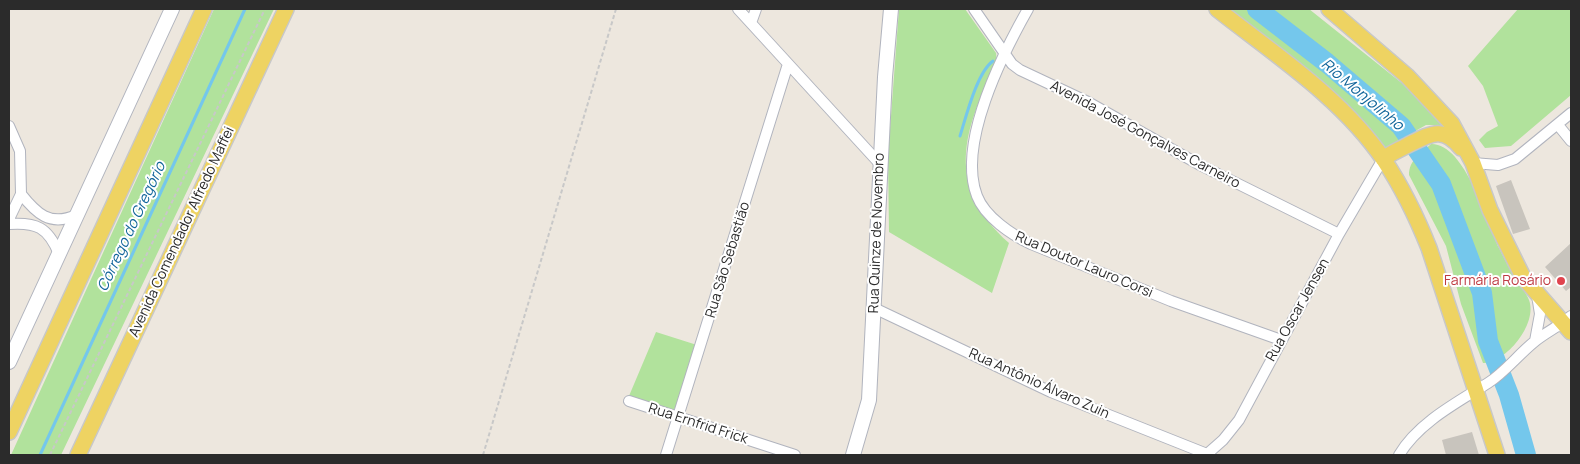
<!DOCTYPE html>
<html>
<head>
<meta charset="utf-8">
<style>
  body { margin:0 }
  #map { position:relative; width:1580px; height:464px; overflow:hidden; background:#ede7de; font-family:Manrope,sans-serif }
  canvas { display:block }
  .frame { position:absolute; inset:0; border:10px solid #2b2b2b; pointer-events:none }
</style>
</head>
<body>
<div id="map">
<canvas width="1580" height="464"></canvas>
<div class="frame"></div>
</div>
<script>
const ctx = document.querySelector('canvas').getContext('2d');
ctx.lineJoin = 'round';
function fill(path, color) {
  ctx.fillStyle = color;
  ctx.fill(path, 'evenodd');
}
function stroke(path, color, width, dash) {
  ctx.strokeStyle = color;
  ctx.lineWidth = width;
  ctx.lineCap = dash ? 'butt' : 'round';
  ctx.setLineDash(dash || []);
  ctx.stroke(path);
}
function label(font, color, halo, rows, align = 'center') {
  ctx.font = font + ' Manrope,sans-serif';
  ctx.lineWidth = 4;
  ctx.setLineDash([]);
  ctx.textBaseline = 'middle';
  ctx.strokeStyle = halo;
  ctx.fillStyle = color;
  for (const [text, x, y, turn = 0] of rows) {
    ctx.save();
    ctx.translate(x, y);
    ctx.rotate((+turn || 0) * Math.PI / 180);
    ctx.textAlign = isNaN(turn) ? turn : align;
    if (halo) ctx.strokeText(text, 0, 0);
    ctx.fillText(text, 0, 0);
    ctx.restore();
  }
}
const green = new Path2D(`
  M214,9H274L61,455H11Z
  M899,9H965L996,53L997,63C962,132 945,186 1009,243L992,293L889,232L888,156Z
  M1229,9H1309L1423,100L1444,125H1426L1385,148L1322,84Z
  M1518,9H1571V95L1511,146L1485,148L1479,140L1487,132L1498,126L1483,86L1468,66Z
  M1431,144C1465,143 1487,222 1499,248C1504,258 1509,268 1515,278C1519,285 1526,292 1529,300C1538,324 1506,363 1483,363L1461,304L1446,246L1409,175C1409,160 1421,153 1431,144Z
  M656,332L697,345L675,408L673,410L629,396Z`);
const stream = new Path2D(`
  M960,136C966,117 977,72 993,61
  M40,455L245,9`);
const river = new Path2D(`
  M1257,9L1327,63L1401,126L1441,184L1482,293L1488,341L1509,395L1526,455`);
const building = new Path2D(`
  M1511,180L1530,229L1513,234L1496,186Z
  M1571,243V287L1566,291L1545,267Z
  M1472,432L1479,455H1446L1442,440Z`);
const path = new Path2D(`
  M50,455L265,9
  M483,455L616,9`);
const street = new Path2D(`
  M738,9L880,164
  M974,9L1012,64L1020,70L1088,102L1200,165L1339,234
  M1028,9C1002,55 957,144 977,196C985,217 1012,235 1031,244L1171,301L1281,340
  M751,23L756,9
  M1558,125L1571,141
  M9,126L20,151L21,194L9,219
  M1473,163L1498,165L1515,159L1571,113
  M21,194C36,213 50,227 76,215
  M9,224C36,222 48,227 59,254
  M874,308L1051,392L1207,454
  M1535,341L1540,314L1537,295
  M629,401L795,455
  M666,455L788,64
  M1206,455L1223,440L1239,420L1339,234L1383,159
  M1399,455C1418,423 1456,403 1488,383C1504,373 1518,355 1534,342C1546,332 1560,326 1571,316`);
const secondary = new Path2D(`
  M9,362L172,9
  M853,455L869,400L885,77L891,9`);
const primary = new Path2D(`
  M1217,9C1274,54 1342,98 1384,160C1402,187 1417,218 1429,248L1497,455
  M1329,9L1407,76L1452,124L1473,163L1490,210L1523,277L1571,332
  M1383,159C1391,153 1399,150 1408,145C1430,134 1443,125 1461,148
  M9,432L204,9
  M78,455L286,9`);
const markers = [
  [1561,281,5,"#e0444e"]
];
const streetNames = [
  ["Avenida José Gonçalves Carneiro",1145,135,28],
  ["Avenida Comendador Alfredo Maffei",182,232,-65],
  ["Rua Quinze de Novembro",877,233,-88],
  ["Rua São Sebastião",728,260,-73],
  ["Rua Doutor Lauro Corsi",1084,265,23],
  ["Rua Oscar Jensen",1298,310,-61],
  ["Rua Antônio Álvaro Zuin",1039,384,24],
  ["Rua Ernfrid Frick",698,424,18]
];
const healthNames = [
  ["Farmária Rosário",1551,281]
];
const waterNames = [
  ["Rio Monjolinho",1362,95,40],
  ["Córrego do Gregório",132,227,-65]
];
fill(green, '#b1e29c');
stroke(stream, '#74c7ec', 3);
stroke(river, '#74c7ec', 20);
fill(building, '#c8c4bd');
stroke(street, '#b1b4be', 12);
stroke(secondary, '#b1b4be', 16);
stroke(primary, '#c8c8c8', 18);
stroke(path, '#c8c8c8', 2, [4, 2.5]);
stroke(street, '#fff', 10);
stroke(secondary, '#fff', 14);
stroke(primary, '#eed362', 15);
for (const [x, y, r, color] of markers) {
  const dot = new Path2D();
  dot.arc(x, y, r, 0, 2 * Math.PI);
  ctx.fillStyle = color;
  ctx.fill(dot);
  stroke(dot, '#fff', 2);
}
label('14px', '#2b2b2b', '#fff', streetNames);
label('14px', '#be3a42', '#fff', healthNames, 'right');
label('italic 15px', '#11659a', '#fff', waterNames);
</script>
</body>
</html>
